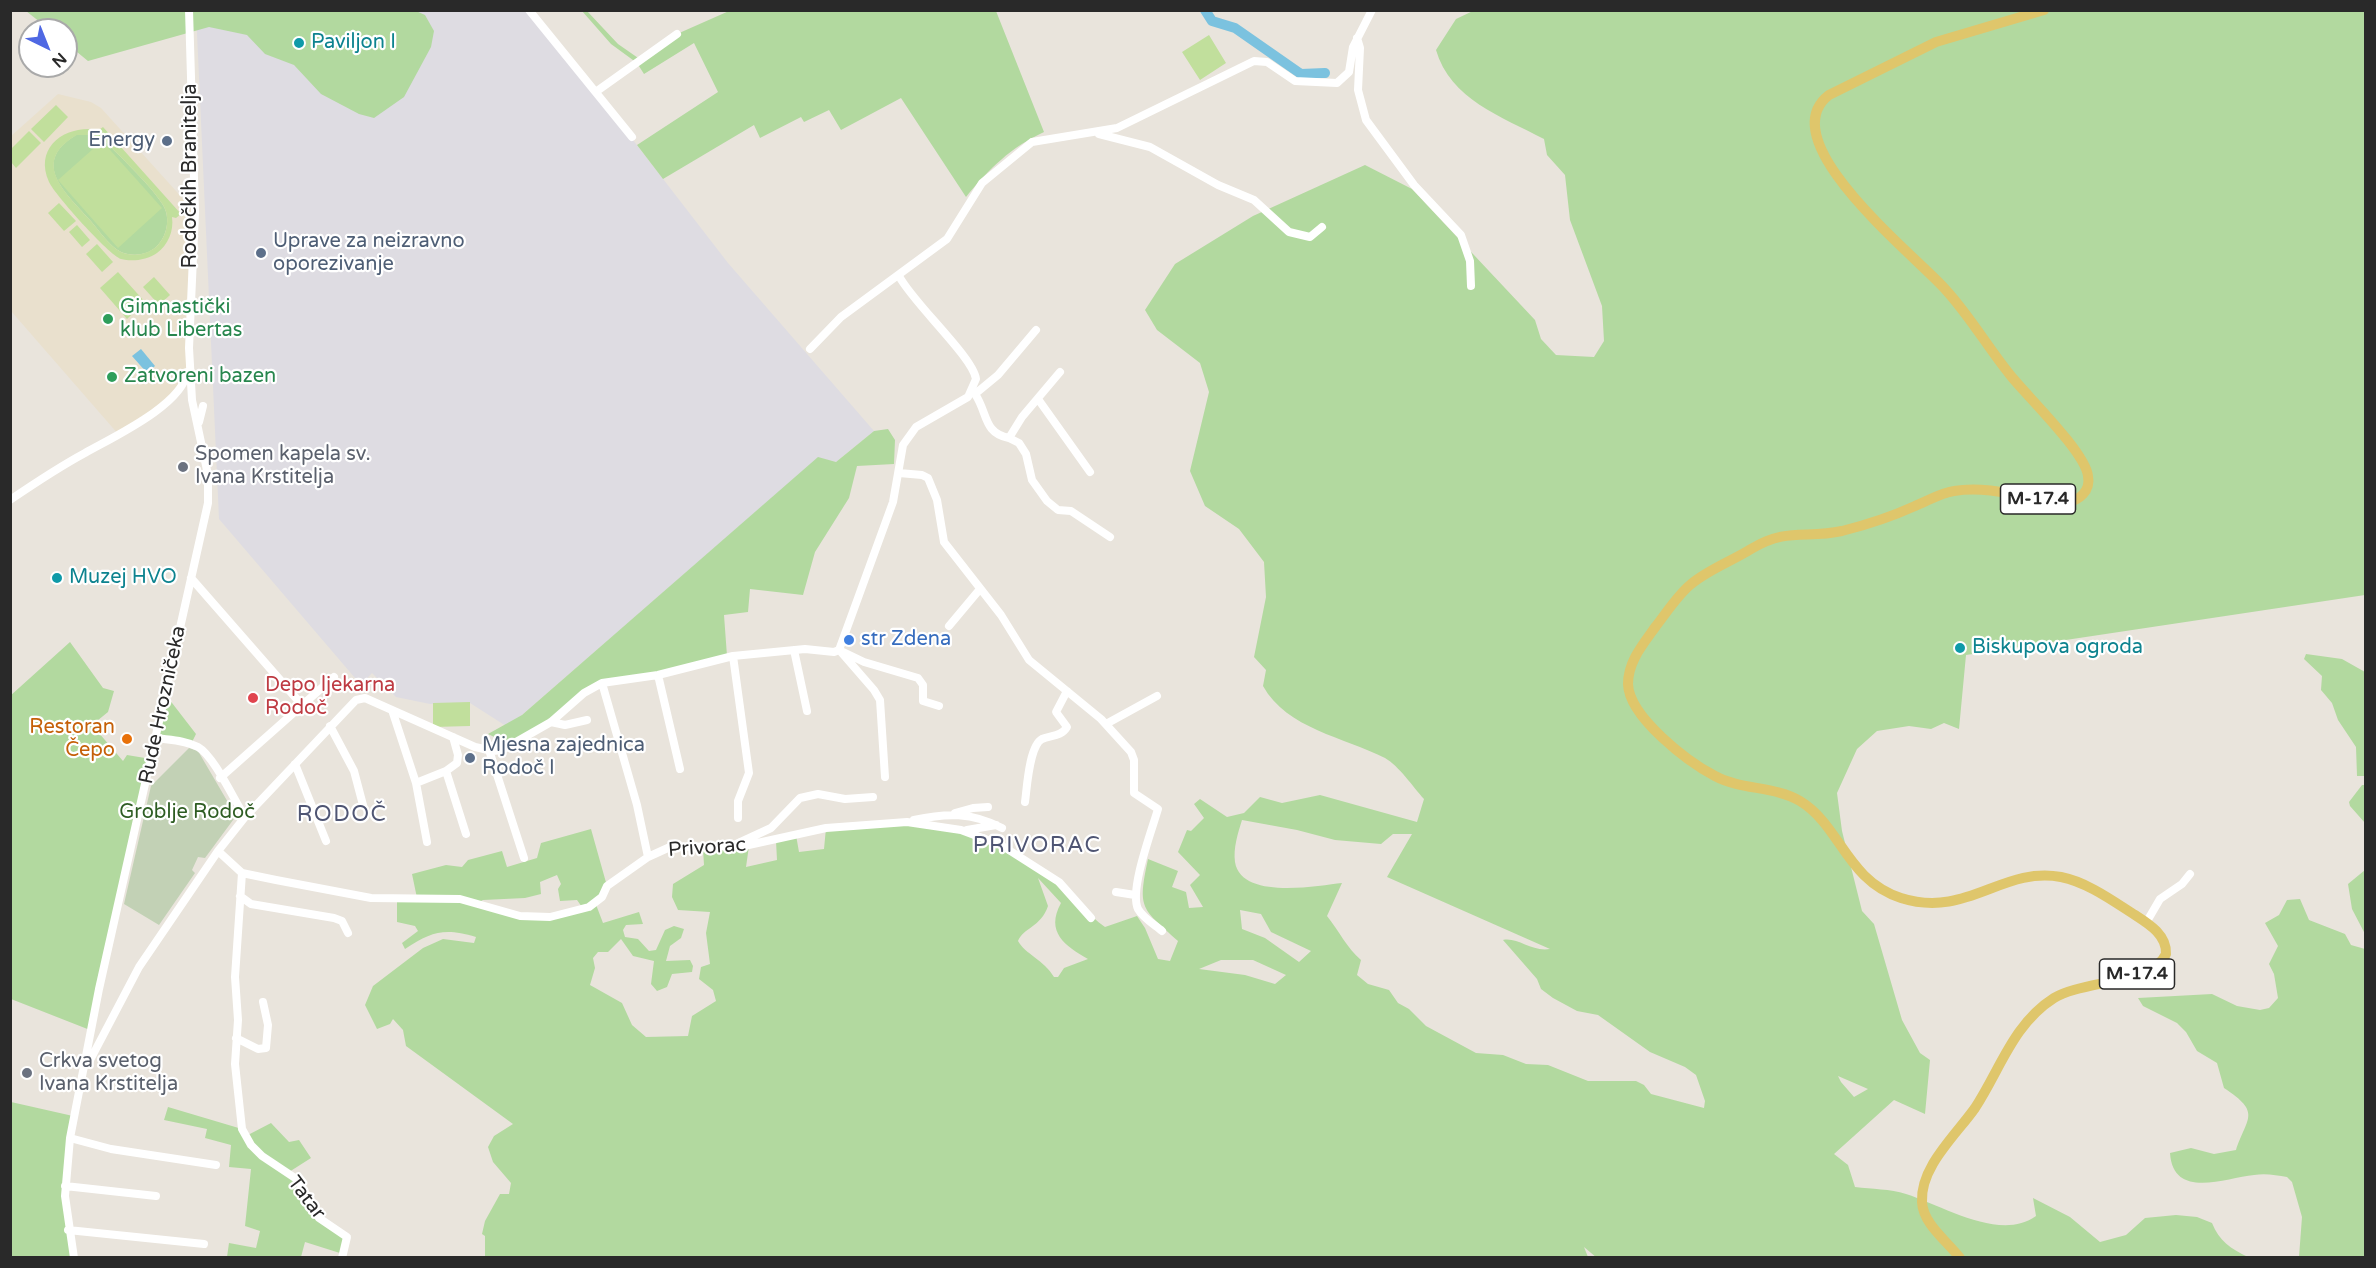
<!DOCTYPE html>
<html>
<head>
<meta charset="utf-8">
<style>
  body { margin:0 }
  #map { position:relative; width:2376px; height:1268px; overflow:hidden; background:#e9e4dc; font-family:"Varela Round",sans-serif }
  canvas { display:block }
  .frame { position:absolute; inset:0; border:12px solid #292929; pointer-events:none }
  .north { position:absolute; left:18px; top:18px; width:60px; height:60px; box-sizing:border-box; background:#fff; border:2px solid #a9a9a9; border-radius:50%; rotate:137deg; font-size:16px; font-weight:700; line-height:24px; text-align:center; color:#292929 }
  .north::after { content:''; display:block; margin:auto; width:21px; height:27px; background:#4f68e3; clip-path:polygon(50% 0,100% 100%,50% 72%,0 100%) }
</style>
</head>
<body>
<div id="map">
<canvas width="2376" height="1268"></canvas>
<div class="frame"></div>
<div class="north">N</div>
</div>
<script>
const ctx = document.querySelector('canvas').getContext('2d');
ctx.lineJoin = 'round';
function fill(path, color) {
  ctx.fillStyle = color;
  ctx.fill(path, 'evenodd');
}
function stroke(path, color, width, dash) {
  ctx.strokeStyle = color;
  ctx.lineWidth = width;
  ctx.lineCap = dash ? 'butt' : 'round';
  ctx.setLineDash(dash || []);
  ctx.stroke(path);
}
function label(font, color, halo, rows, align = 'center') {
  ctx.font = font + ' "Varela Round",sans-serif';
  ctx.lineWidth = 4.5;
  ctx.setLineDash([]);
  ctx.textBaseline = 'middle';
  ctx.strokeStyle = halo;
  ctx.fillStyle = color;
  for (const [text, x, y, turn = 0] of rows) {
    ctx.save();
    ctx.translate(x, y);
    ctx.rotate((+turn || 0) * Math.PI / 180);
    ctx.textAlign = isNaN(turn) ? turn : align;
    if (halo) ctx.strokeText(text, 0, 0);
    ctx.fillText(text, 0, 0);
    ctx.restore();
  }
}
const industrial = new Path2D(`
  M196,11H529L592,87L728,263L874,431L836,462L818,458L522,715L506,726L470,703L430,704L396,697L372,673L361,685L219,519Z`);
const education = new Path2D(`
  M58,94L91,102L101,108L195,212L186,377L182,387L119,435L11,311L10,137Z`);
const green = new Path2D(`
  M1475,10L2365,11V595L1966,655L1959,729L1944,723L1931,729L1909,726L1877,731L1857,749L1837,793L1842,831L1862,911L1874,924L1902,1020L1920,1053L1930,1060L1925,1114L1894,1100L1834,1154L1848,1165L1855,1187C1872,1189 1890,1189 1906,1194C1944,1206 2000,1242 2036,1216L2033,1198L2070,1217L2100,1242L2126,1235L2145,1218L2176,1215L2197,1217L2212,1223C2219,1241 2231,1249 2248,1257L1597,1258L1584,1247L1588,1257H485V1236L482,1234L485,1221L500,1194H509L511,1183L493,1162L488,1147L494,1136L513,1124L406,1046L403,1030L393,1019L390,1024L377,1029L365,1005L373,986L423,948L443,939L474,943L476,937C445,928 432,931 405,949L402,943L418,931L415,926L397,922V898H417L412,874L446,865L462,867L468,860L502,851L507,867L537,858L541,843L591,829L607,886L602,897L582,907L577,900L560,901L558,889L561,884L557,875L540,882L541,894L525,898L483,900L477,903C510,916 565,928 595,902L603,923L639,912L643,924L626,925L623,930L625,937L638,939L649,951L656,950L665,930L674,926L684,929L681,938L670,946L666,961L690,960L693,966L692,972L672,974L667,987L657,991L651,984L654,961L633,956L621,939L608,952H598L593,958L595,968L590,985L622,1003L632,1025L646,1037L688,1036L692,1016L716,1001L713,990L699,979L701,967L710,964L706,933L710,912L678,910L672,897L673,884L704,865L703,849L749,846L746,867L777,860L776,841L796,835L799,852L824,849L826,828C919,818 983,821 1059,883C1077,897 1087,915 1105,927L1137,916L1145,928L1158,959L1170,961L1178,941C1142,908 1137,910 1148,859L1178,871L1172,887L1186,892L1189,908L1203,907L1190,885L1200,875L1178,852L1187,830L1191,831L1204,818L1194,804L1200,799L1227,817L1244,813L1260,797L1282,803L1320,795L1417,822L1424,799C1413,787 1399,766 1385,758C1344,737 1287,729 1263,686L1266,670L1254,657L1266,597L1264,562L1239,529L1205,506L1190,471L1209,392L1200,363L1157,330L1145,310L1175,264L1253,216L1365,165L1412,189L1535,320L1541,339L1556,355L1594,357L1604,341L1602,306L1570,220L1565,175L1547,155L1544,139C1502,117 1450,99 1436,50L1456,19ZM1242,820L1297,830L1335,840L1381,844L1393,834H1412L1387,877L1550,949C1531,952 1518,937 1503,940L1537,979L1541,989L1553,998L1577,1011L1598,1015L1650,1052L1685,1067L1696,1075L1705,1101L1704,1108L1651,1094L1644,1085L1636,1081H1588L1548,1065L1526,1064L1503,1055L1476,1053L1426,1026L1409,1009L1398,1003L1389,990L1368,984L1357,975L1361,960C1347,948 1339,931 1327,916L1342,883C1316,886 1241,900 1235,862C1233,848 1238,833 1242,820ZM1038,878L1061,903C1045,932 1065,946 1088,959L1064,968L1058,977H1054C1044,960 1025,954 1018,941C1023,928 1041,927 1048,906ZM1240,910L1261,914L1271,932L1311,951L1299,962L1265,938L1242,929ZM1221,960H1253L1286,975L1275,984L1245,975L1199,969ZM1838,1076L1868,1089L1854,1097L1841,1082Z
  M26,11H416L425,15L434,31L431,47L404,97L374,118L359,114L321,94L294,65L265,54L247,35L209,27L88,61L66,43V30H50Z
  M582,11H587L618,44L641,60L677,34L729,11H996L1044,132C1011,147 989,169 966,197L901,98L841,130L829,110L804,122L801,117L760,138L754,125L663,179L637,145L718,92L694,43L644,74L637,63L611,44Z
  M76,135H91L104,140C121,158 150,184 163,205C171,218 167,237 156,247C147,255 133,257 121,252C109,246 98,229 89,219C65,192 30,163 76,135Z
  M888,429L895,440L894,464L857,466L849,498L815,552L803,595L750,589L748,612L724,615L727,656L656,673L606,680L511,745L488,734L522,715L818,457L836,462L874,431Z
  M70,642L103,688L114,691L108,712L92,725L123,761L127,755L151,759L90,1030L11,999L10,696Z
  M2306,654L2342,659L2365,672V776H2357L2356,747L2338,720L2332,703L2321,690L2322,676L2304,659Z
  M169,699L196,734L191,744L156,738L164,700Z
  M2362,785H2365V823L2350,806L2349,802Z
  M2365,870V934L2352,909L2348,884Z
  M2300,899L2309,920L2345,934L2351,945L2365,949V1257H2299L2302,1217L2292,1182L2287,1177C2276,1175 2265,1173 2254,1175C2225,1178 2173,1200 2170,1153L2191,1148L2214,1154L2236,1150C2247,1117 2262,1113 2224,1088L2217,1063L2197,1051L2186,1032L2177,1023L2143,1006L2138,998L2212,994L2237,1006L2260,1010L2269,1008L2278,998L2274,974L2269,964L2278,946L2265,923L2279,915L2287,900Z
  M11,1102L73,1116L66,1155L72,1257L11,1258Z
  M168,1107L242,1129L246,1136L271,1123L289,1142L299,1140L311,1158L289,1172L312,1209L343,1234V1254L305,1242L301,1257H227L229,1243L256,1248L260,1231L245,1226L251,1169L229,1167L231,1145L205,1138L207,1129L164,1120Z`);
const cemetery = new Path2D(`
  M189,748L198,751L236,816L205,858L198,857L192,870L195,873L159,925L124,904L151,786Z`);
const pitch = new Path2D(`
  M1209,35L1226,63L1200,80L1182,52Z
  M56,105L68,117L44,142L31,129Z
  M103,127L181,214L176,218L172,217C174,231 168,245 157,253C147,260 132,262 121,259C109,255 55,195 49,182C33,146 67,124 99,130ZM77,135H91L104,140C121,158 150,184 163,205C171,218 167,237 156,247C146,255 133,257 121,252C109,246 98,229 89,219C65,192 30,162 77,135Z
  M29,131L41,143L16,168L11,162V149Z
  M102,141L162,208L118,248L58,180Z
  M59,203L76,221L64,231L48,213Z
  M77,225L90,240L82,247L69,232Z
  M97,244L113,262L102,272L86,254Z
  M118,272L145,302L127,319L100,288Z
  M154,277L170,295L159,305L143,287Z
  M470,702V726L433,727V703Z`);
const water = new Path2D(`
  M141,349L155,366L147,373L132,356Z`);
const river = new Path2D(`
  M1205,10L1212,21L1235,28L1301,74L1325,73`);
const minor = new Path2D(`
  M529,10L632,137
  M1357,38L1360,48L1358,90L1366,120L1414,185L1461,235L1470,261L1471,286
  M597,91L677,34
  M1099,134L1150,147L1218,185L1254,200L1289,232L1310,237L1322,227
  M810,349L841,317L947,239L982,183L1032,142L1117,128L1254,61L1267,62L1295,81L1337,83L1349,72L1353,47L1372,10
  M973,392L975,394L998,375L1036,330
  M975,394C988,413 983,433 1009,438L1022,417L1060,372
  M1038,399L1090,472
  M199,422L203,406
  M1009,438L1019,443L1026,454L1032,480L1047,501L1058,510L1071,511L1110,537
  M899,473L922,475L928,478L937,500L944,542L1001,615L1029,660L1101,719L1131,752L1134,760V793L1158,809C1152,830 1129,890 1138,909C1143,918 1155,925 1162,931
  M10,500C35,483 59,467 85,453C111,438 183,405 187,372
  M191,578L302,705
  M949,626L980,589
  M794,650L807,711
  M839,650L893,502L903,445L916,427L968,397L976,379C973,357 913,303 899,276
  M841,652L874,690L880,700L885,777
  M733,656L749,773L738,801V818
  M658,675L680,769
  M602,683L637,805L648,857
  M392,710L416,783L427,842
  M551,722L565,725L587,720
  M1106,724L1157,696
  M330,726L354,771L363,805
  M156,738C169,740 185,740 198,747C214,756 234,800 245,817
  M489,750L524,858
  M295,764L326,841
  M446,771L466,834
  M220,778L334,677
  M416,783L446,771L457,763L458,755L453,737
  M1025,802C1027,788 1029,746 1042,739C1051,735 1061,737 1067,727L1056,712L1067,691
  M955,813L973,808L988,807
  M914,820C946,813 972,812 1002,828
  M967,830L996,825
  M732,846L771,828L800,798L818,794L845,799L873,797
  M218,851L242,873L276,880L371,898L460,899L520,916L550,917L589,907L602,897L607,886L648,857L670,847L744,846L826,828L907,822L961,830L1001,845L1059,882L1091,918
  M242,873L235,977L238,1020L235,1064L242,1129L251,1145L262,1156L298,1180L319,1218L347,1237L342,1258
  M1116,892L1135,895
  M240,896L251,904L334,918L342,921L348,933
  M2146,923L2160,899L2182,884L2190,874
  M236,1038L258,1049L266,1048L268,1025L263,1002
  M88,1064L139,967L218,851L245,817L356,700L365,698L475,747L493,751L502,750L551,722L584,693L602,683L658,675L733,656L805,649L834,652L839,650L864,662L918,678L923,685V701L939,706
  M70,1138L111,1149L216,1165
  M65,1186L156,1196
  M68,1230L204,1244
  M74,1258L65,1196L70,1138L99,989L208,503V475L192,400L189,348L195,212L189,10`);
const major = new Path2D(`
  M1960,1258C1947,1241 1923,1224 1922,1202C1920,1167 1956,1135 1975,1108C2000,1070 2013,1024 2054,998C2081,981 2153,983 2166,954C2167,935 2149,924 2135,915C2113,901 2087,882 2061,877C2002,866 1967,919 1901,898C1846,880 1841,826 1800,801C1775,786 1741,790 1715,776C1688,762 1629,717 1628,684C1628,661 1644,643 1656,626C1667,612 1677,596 1690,585C1707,570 1732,561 1751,549C1788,527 1805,539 1842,531C1866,525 1893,516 1915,506C1928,501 1940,493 1954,491C1990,485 2028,499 2065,503C2079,501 2091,491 2088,476C2085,452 2028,397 2011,376C1988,348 1970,316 1945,289C1916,256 1769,141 1829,95L1936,42L2044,10`);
const markers = [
  [299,43,6,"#0f9aa8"],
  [167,141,6,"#5c6f8a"],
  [261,253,6,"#5c6f8a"],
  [108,319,6,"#2e9e5b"],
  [112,377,6,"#2e9e5b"],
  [183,467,6,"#6b7280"],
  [57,578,6,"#0f9aa8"],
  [849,640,6,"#3f7fe0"],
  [1960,648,6,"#0f9aa8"],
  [253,698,6,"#e0444e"],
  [127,739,6,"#e8710a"],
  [470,758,6,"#5c6f8a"],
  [27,1073,6,"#6b7280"]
];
const shields = [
  [2038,499,75],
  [2137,974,75]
];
const shieldNames = [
  ["M-17.4",2038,499],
  ["M-17.4",2137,974]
];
const cultureNames = [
  ["Paviljon I",311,43],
  ["Muzej HVO",69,578],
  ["Biskupova ogroda",1972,648]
];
const serviceNames = [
  ["Energy",155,141,"right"],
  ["Uprave za neizravno",273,242],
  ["oporezivanje",273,265],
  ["Mjesna zajednica",482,746],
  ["Rodoč I",482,769]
];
const streetNames = [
  ["Rodočkih Branitelja",191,176,-90],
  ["Rude Hrozničeka",163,705,-78],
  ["Privorac",707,848,-4],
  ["Tatar",306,1198,53]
];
const leisureNames = [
  ["Gimnastički",120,308],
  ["klub Libertas",120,331],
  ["Zatvoreni bazen",124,377]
];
const worshipNames = [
  ["Spomen kapela sv.",195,455],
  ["Ivana Krstitelja",195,478],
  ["Crkva svetog",39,1062],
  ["Ivana Krstitelja",39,1085]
];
const shopNames = [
  ["str Zdena",861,640]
];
const healthNames = [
  ["Depo ljekarna",265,686],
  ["Rodoč",265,709]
];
const foodNames = [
  ["Restoran",115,728],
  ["Čepo",115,751]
];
const parkNames = [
  ["Groblje Rodoč",187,813]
];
const quarterNames = [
  ["RODOČ",342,815],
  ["PRIVORAC",1037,846]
];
fill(industrial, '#dedce2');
fill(education, '#e9e0cd');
fill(green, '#b2d99f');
fill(cemetery, '#c2d1b5');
fill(pitch, '#c1df9c');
fill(water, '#7bc2df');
stroke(river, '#7bc2df', 10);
stroke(minor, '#fff', 8);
stroke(major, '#dfc66b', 10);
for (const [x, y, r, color] of markers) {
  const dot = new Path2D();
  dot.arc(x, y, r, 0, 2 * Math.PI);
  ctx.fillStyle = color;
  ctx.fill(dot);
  stroke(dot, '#fff', 2);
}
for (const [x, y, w] of shields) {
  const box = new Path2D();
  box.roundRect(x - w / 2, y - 15, w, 30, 4.5);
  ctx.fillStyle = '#fff';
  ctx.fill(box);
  stroke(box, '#292929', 1.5);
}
label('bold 18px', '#292929', null, shieldNames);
label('20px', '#0d838f', '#fff', cultureNames, 'left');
label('20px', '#4e5e75', '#fff', serviceNames, 'left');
label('20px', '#292929', '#fff', streetNames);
label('20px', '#27864d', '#fff', leisureNames, 'left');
label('20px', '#5b616d', '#fff', worshipNames, 'left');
label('20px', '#366cbe', '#fff', shopNames, 'left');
label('20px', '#be3a42', '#fff', healthNames, 'left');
label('20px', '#c56008', '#fff', foodNames, 'right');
label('20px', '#2d5c22', '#fff', parkNames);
ctx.letterSpacing = '1.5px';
label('22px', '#4f5573', '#fff', quarterNames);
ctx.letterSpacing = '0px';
</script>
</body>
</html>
